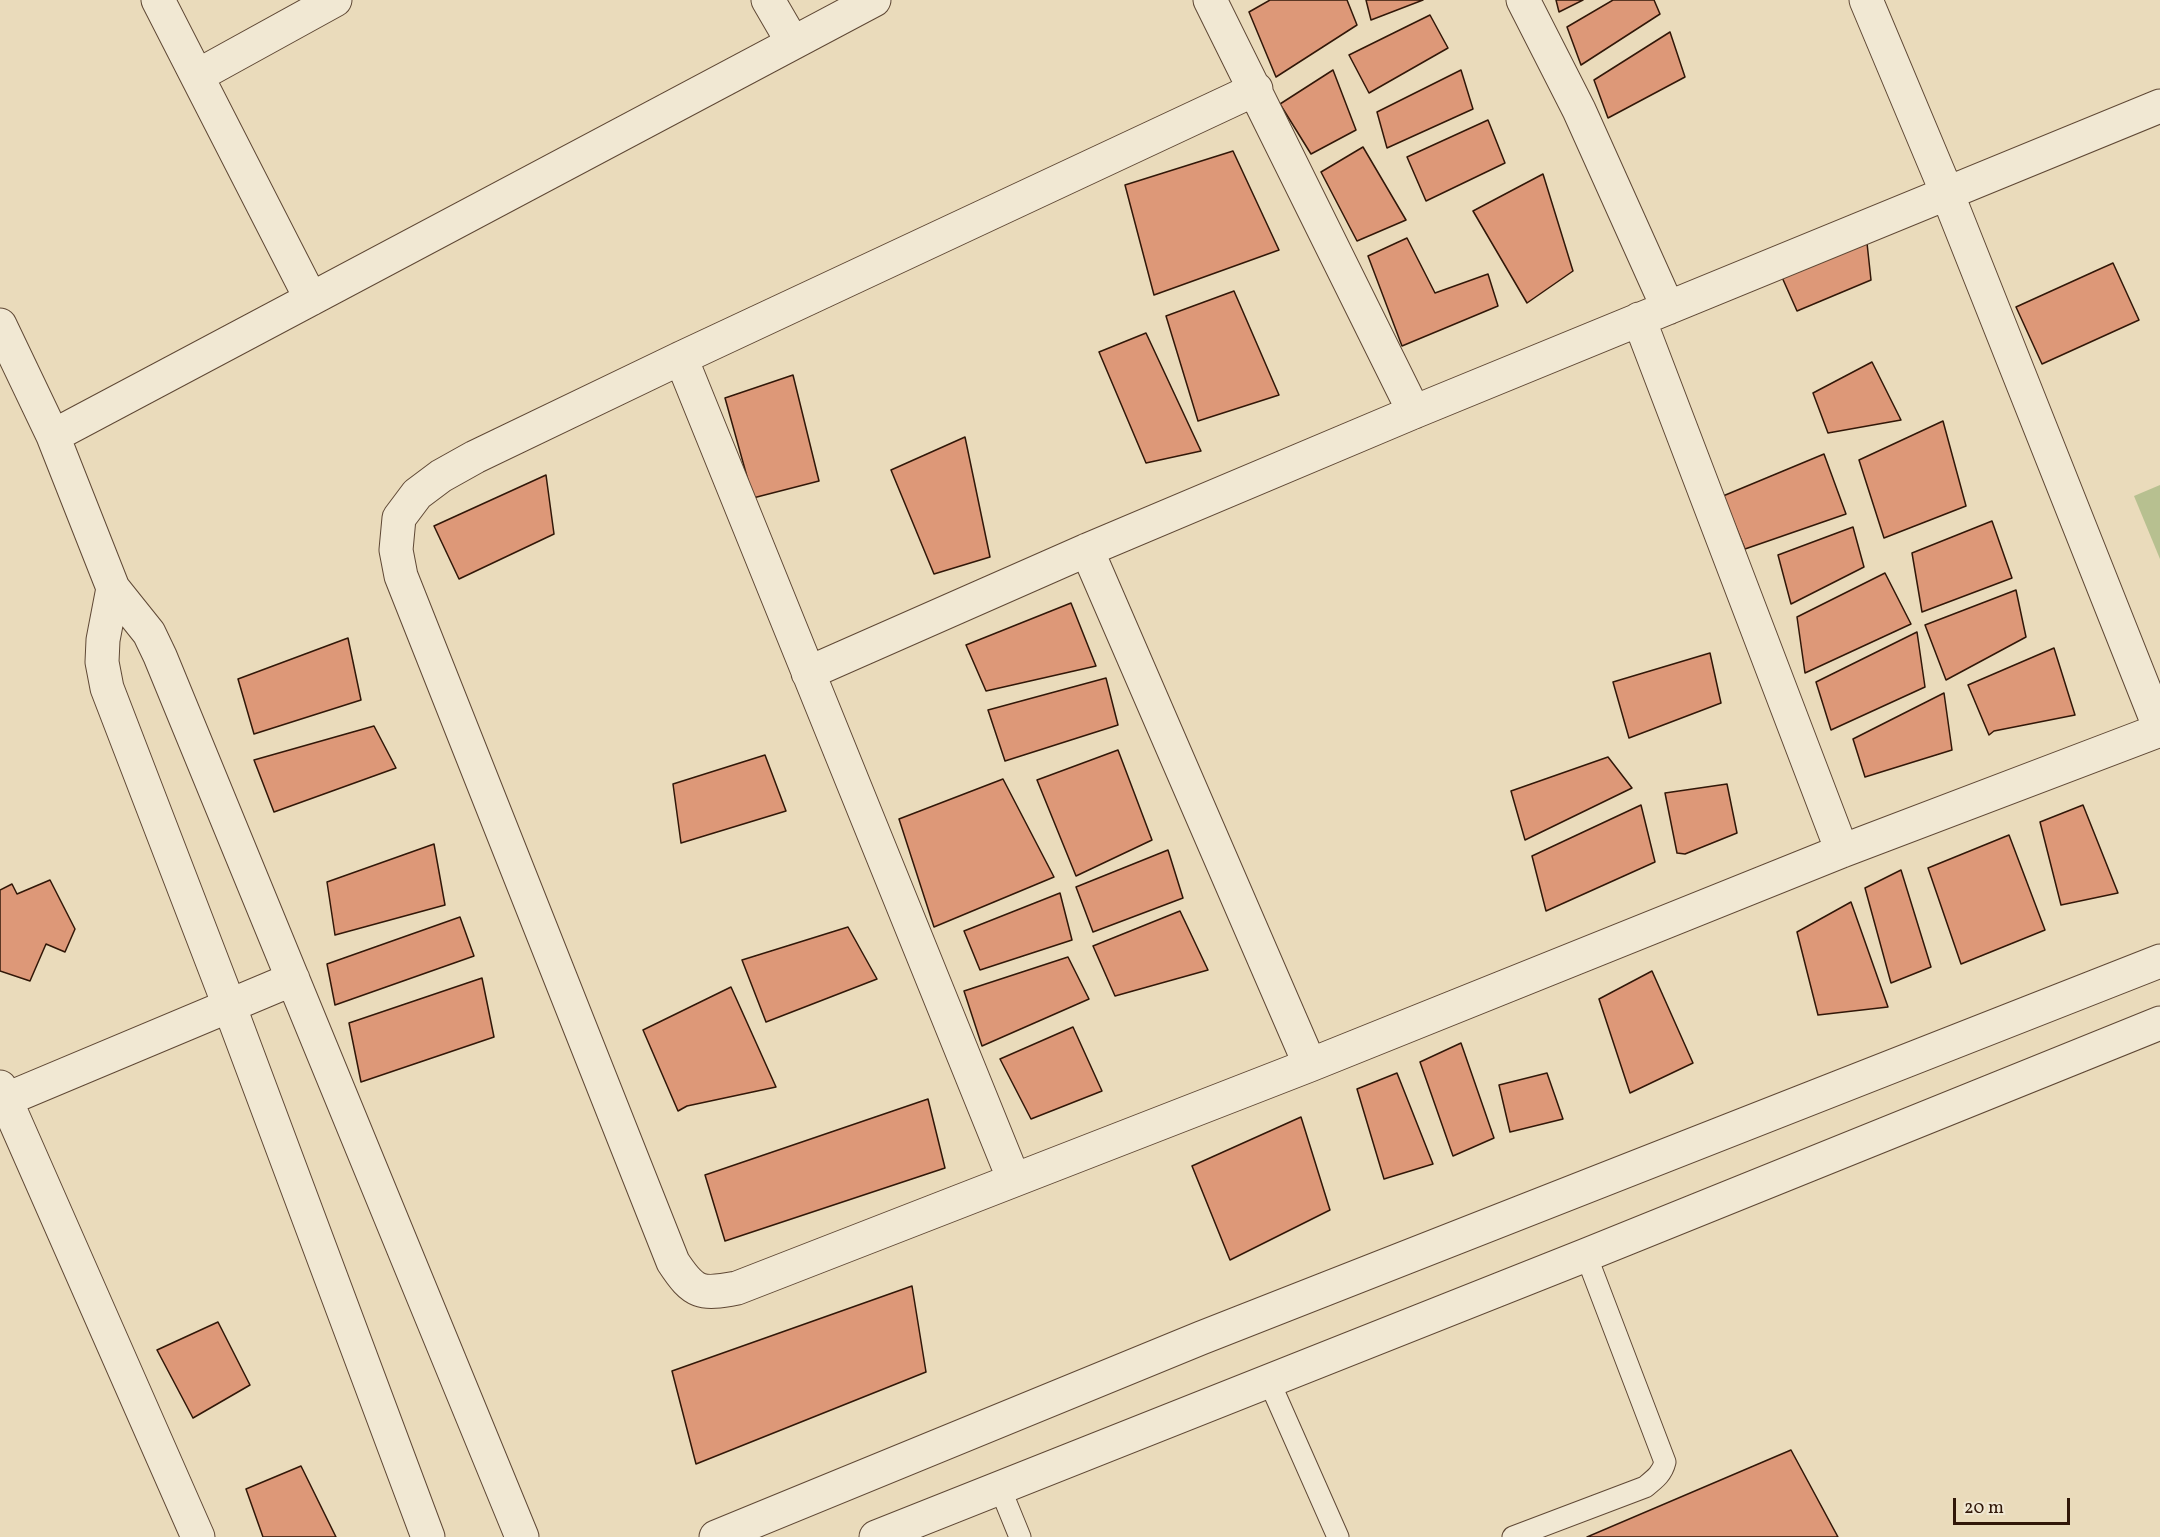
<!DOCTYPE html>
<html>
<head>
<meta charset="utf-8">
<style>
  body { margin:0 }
  #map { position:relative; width:2160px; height:1537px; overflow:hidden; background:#eadbbb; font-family:Vollkorn,serif }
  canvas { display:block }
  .scale { position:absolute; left:1953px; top:1498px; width:117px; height:27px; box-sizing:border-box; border:3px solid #311708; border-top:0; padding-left:8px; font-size:18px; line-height:21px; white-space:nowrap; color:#311708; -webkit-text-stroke:4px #f1e8d3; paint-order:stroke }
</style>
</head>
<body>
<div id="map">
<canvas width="2160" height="1537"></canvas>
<div class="scale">20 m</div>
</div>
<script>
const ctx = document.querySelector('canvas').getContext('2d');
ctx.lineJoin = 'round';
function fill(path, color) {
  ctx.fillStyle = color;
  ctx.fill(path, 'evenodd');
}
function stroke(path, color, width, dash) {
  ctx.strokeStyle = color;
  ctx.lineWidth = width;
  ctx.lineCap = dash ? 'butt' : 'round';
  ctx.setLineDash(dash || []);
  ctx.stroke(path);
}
const green = new Path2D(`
  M2160,485V559L2134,496Z`);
const building = new Path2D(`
  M1270,0H1347L1357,25L1276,77L1249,12Z
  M1366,0H1423L1371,20Z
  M1556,0H1583L1559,12Z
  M1613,0H1654L1660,14L1581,65L1567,27Z
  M1430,15L1448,48L1369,93L1349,55Z
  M1670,32L1685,77L1608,118L1594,80Z
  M1333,70L1356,130L1311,154L1280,104Z
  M1461,70L1473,109L1387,148L1377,112Z
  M1488,120L1505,163L1426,201L1407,157Z
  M1363,147L1406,220L1357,241L1321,172Z
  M1233,151L1279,250L1154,295L1125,185Z
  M1543,174L1573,271L1527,303L1473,211Z
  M1407,238L1435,293L1488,274L1498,306L1402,346L1368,256Z
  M1867,243L1871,280L1797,311L1781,275Z
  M2113,263L2139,320L2042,364L2016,307Z
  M1234,291L1279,395L1198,421L1166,316Z
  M1146,333L1201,451L1146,463L1099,352Z
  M1872,362L1901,420L1828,433L1813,393Z
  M793,375L819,481L753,498L725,398Z
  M1943,421L1966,506L1884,538L1859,460Z
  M965,437L990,557L934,574L891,470Z
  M1824,454L1846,514L1745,549L1723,496Z
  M546,475L554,534L459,579L434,526Z
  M1992,521L2012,578L1922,612L1912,553Z
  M1853,527L1864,567L1791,604L1778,555Z
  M1885,573L1911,624L1805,673L1797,617Z
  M2016,590L2026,637L1946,680L1925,625Z
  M1071,603L1096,666L986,691L966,645Z
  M1917,632L1925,687L1831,730L1816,682Z
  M348,638L361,700L254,734L238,679Z
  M2054,648L2075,715L1994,731L1989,735L1968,685Z
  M1710,653L1721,703L1629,738L1613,682Z
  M1106,678L1118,725L1005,761L988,710Z
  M1944,693L1952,750L1865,777L1853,739Z
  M374,726L396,768L274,812L254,760Z
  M1118,750L1152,840L1076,876L1037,780Z
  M765,755L786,811L681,843L673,784Z
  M1608,757L1632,788L1525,840L1511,791Z
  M1003,779L1054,877L934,927L899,819Z
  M1727,784L1737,833L1685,854L1677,853L1665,793Z
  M1641,805L1655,862L1546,911L1532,856Z
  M2083,805L2118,893L2061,905L2040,822Z
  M2009,835L2045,930L1961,964L1928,868Z
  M434,844L445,905L335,935L327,882Z
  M1168,850L1183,898L1093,932L1076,887Z
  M1901,870L1931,967L1891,983L1865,888Z
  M50,880L75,929L65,952L46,944L30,981L0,971V890L12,884L17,894Z
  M1060,893L1072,940L980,970L964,931Z
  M1851,902L1888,1007L1818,1015L1797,932Z
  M1180,911L1208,970L1115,996L1093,946Z
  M460,917L474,956L335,1005L327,964Z
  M848,927L877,979L766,1022L742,960Z
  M1068,957L1089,999L982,1046L964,991Z
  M1652,971L1693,1063L1630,1093L1599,999Z
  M482,978L494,1037L361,1082L349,1023Z
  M731,987L776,1087L687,1106L678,1111L643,1030Z
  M1073,1027L1102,1091L1031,1119L1000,1059Z
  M1461,1043L1494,1138L1453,1156L1420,1062Z
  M1397,1073L1433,1164L1384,1179L1357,1089Z
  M1547,1073L1563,1119L1510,1132L1499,1085Z
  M928,1099L945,1168L725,1241L705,1175Z
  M1301,1117L1330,1210L1230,1260L1192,1166Z
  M912,1286L926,1372L696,1464L672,1371Z
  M218,1322L250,1385L193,1418L157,1350Z
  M1791,1450L1838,1537H1587Z
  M301,1466L336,1537H263L246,1489Z`);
const lane = new Path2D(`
  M1269,1381L1338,1537
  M1000,1488L1020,1537
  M1513,1537L1645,1487C1655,1479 1662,1474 1665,1462L1586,1255`);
const street = new Path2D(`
  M158,0L311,299
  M768,0L793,43
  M1210,0L1414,412
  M1523,0L1579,110L1668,308
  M1866,0L1947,193L2160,729
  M197,76L335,0
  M1256,89L681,358L475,457L441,476L417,494L399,518L396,550L401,576L673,1262C694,1294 701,1295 737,1288L1310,1065L1842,851L2160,730
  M1639,319L1842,851
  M0,325L53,436L113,588L149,633L160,656L522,1537
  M681,358L1014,1180
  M53,436L874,0
  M1087,550L1310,1065
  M113,588L103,640L102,662L107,688L229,1005L428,1537
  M808,673L1087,550L1414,412L2160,106
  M0,1087L198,1537
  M0,1102L293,979
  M716,1537L1201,1338L2160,961
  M876,1537L1586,1255L2160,1023`);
fill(green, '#b7c090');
fill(building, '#dd9878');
stroke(building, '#311708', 1.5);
stroke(lane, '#5f4835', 23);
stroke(street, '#5f4835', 35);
stroke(lane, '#f1e8d3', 21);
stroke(street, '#f1e8d3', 33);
</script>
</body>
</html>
